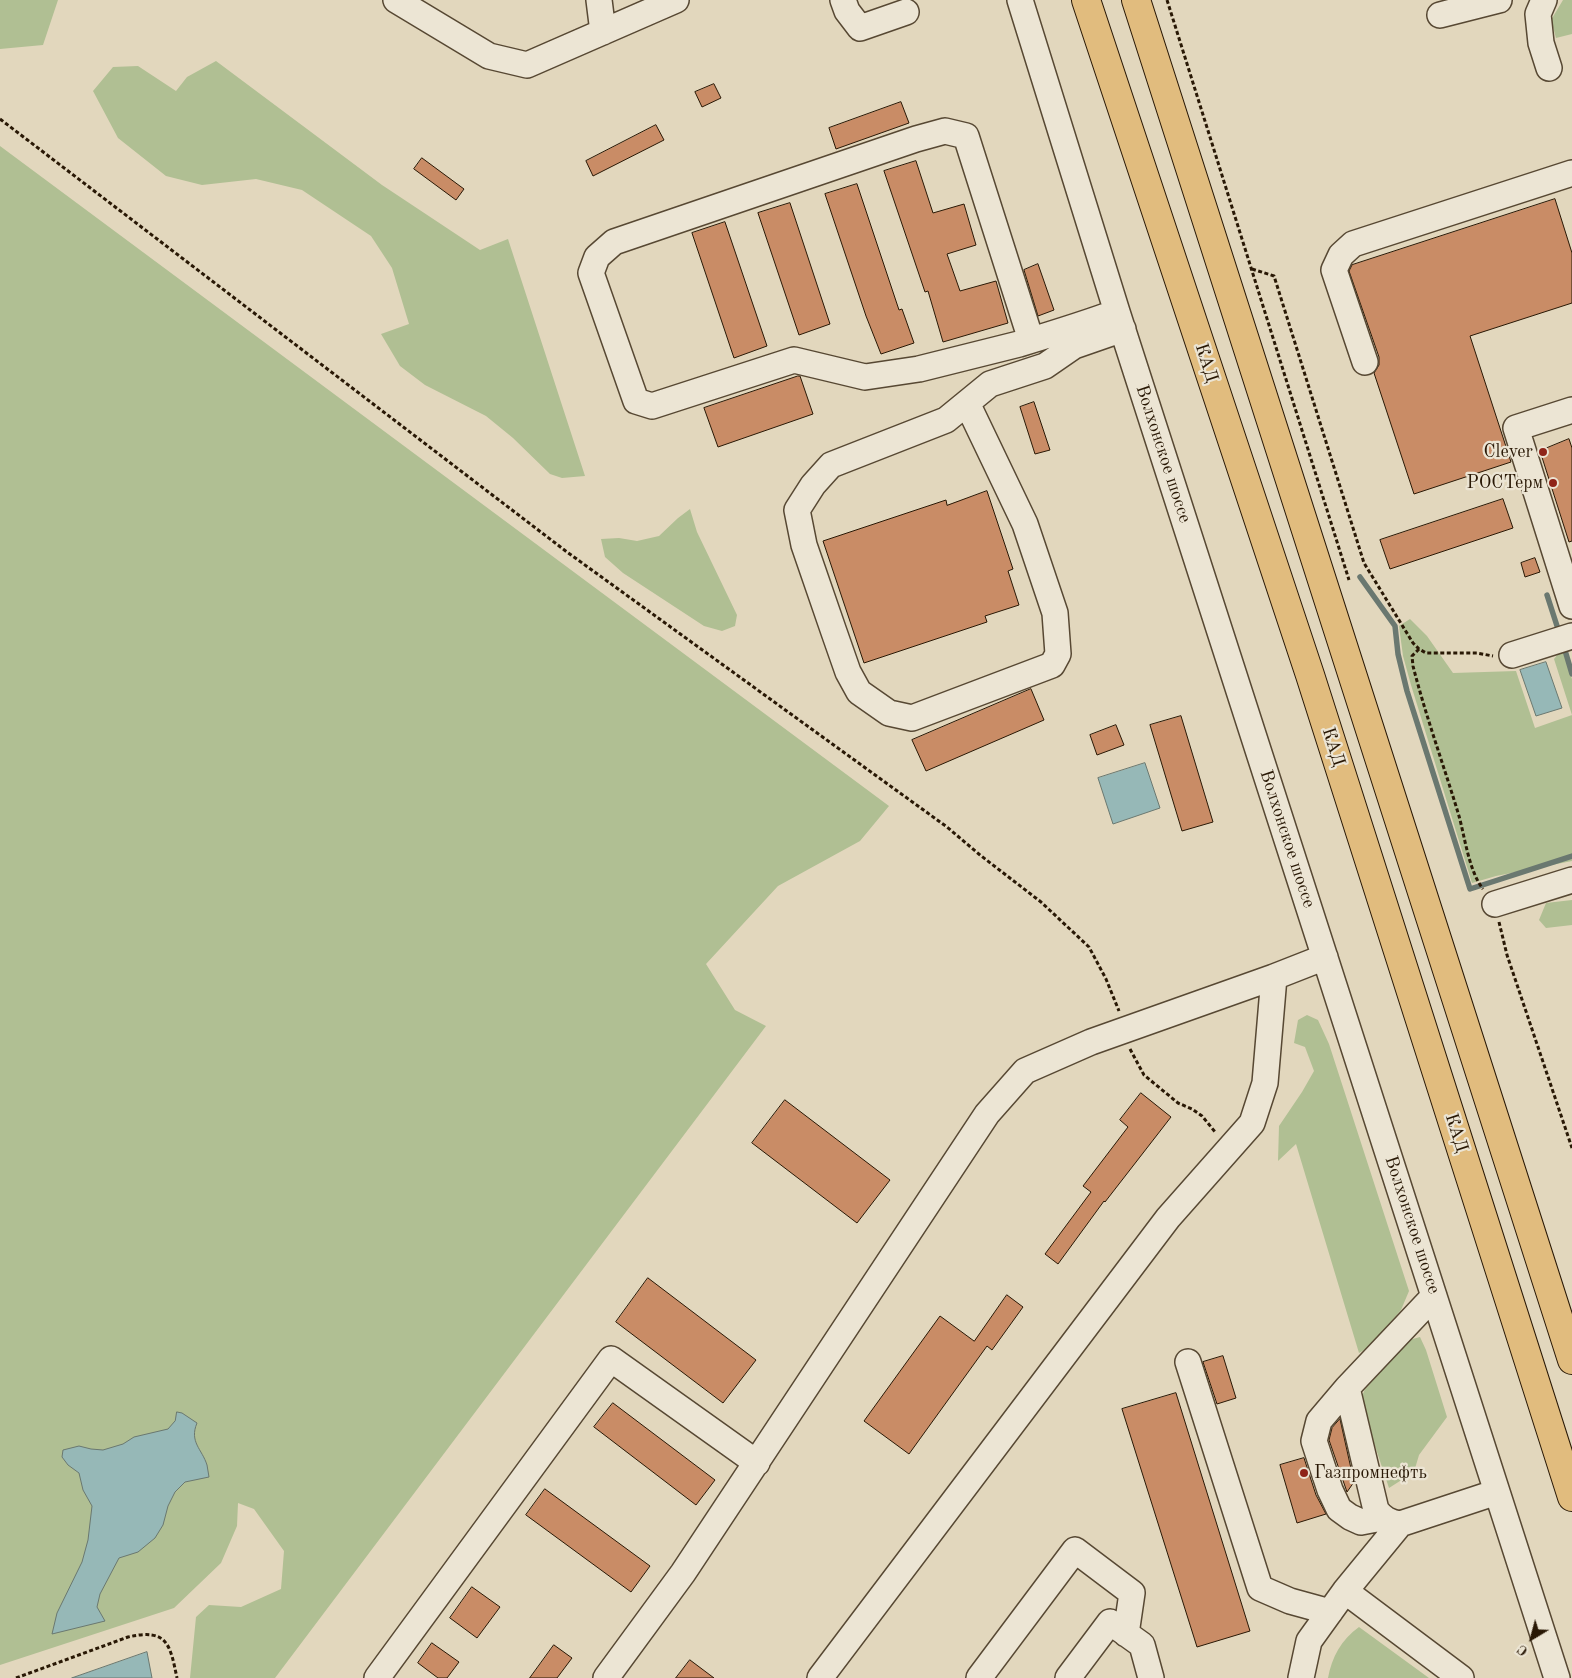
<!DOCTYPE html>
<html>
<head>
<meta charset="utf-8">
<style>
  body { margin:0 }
  #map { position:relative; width:1572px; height:1678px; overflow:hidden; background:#e2d7bd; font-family:"Old Standard TT",serif }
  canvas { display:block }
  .north { position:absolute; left:1507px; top:1613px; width:50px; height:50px; -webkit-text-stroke:4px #ece5d4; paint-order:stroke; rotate:217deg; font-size:14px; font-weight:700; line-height:20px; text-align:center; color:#291805 }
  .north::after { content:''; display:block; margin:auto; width:18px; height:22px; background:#291805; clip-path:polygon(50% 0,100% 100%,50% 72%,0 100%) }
</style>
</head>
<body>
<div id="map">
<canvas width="1572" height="1678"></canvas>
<div class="north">С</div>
</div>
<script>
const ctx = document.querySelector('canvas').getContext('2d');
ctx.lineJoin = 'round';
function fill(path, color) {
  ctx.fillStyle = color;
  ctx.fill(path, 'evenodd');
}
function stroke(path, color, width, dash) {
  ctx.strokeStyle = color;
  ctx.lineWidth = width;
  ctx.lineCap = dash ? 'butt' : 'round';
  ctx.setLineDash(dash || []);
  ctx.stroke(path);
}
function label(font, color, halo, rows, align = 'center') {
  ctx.font = font + ' "Old Standard TT",serif';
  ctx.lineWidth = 4.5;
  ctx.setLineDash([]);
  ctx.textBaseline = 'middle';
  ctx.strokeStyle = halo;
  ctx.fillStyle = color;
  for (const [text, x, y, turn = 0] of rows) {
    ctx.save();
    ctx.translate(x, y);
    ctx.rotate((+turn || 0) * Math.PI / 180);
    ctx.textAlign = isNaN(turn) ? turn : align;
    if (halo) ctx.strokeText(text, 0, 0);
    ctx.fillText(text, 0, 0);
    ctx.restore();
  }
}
const green = new Path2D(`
  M0,0H58L43,45L0,49Z
  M1563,0H1572V34L1556,38L1551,20Z
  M216,61L382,185L480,250L508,239L585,476L562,478L550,474L513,438L486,416L425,385L400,366L381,334L409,324L392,268L371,236L302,190L256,179L202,185L166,176L118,138L93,91L113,67L138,66L176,91L187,77Z
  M0,146L889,806L860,841L778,886L706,964L735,1010L766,1026L275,1678H190L196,1617L209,1605L241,1607L281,1589L284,1551L254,1509L238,1503L237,1526L221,1563L174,1608L0,1665Z
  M690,509L697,532L737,615L735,626L722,631L704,626L623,573L605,557L601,539L619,538L637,541L659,536L678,518Z
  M1410,619L1427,636L1453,673L1516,671L1535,728L1572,715L1554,659L1562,649L1572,679V861L1496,876L1472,883L1411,685L1403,656L1399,626Z
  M1572,900V925L1546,928L1539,920L1546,903Z
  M1307,1015L1318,1020L1329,1044L1409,1291L1401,1310L1371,1346L1359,1353L1296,1144L1278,1161L1279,1126L1302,1092L1314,1071L1305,1047L1294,1043L1298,1020Z
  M1420,1337L1426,1350L1447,1417L1419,1455L1414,1472L1389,1488L1360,1401L1365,1389L1409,1340Z
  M1359,1627L1429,1678H1328C1332,1657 1341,1640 1359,1627Z`);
const water = new Path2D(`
  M1546,662L1562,708L1536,716L1520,670Z
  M1145,763L1160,808L1113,824L1098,778Z
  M177,1412L182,1413L197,1423C189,1442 202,1449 207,1465C208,1469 208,1473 209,1477L185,1482L175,1492L168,1506L163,1525L155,1538L138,1552L119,1558L100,1594L97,1607L105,1621L52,1634L57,1613L82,1562L88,1540L92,1506L83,1490L79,1473L68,1465L62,1457L63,1450L79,1446L91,1449L103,1450L123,1444L134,1437L168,1429L175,1421Z
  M147,1652L152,1678H72Z`);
const stream = new Path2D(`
  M1360,577L1395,626L1398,654L1407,691L1470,889L1572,856
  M1547,595L1558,629
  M1564,647L1572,674`);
const building = new Path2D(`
  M714,84L721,98L702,107L695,92Z
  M901,102L909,123L836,149L829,128Z
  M656,125L664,140L593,176L586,161Z
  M422,158L464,189L456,200L414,169Z
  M916,161L933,213L964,204L976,245L947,254L960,291L996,281L1008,323L943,342L928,291L925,292L884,171Z
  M857,184L899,310L902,309L914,343L881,354L866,316L825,194Z
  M1555,199L1572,253V303L1470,336L1511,462L1414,494L1374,373L1379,365V357L1349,271L1352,265Z
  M790,203L830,324L799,335L758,213Z
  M725,222L767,346L734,358L692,233Z
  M1038,264L1054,310L1038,316L1024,270Z
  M798,376H800L813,414L718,447L704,408Z
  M1034,402L1050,450L1035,454L1020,407Z
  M1569,439L1572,448V541L1569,542L1540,451Z
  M987,491L1013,569L1008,571L1019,605L985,616L987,622L864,663L823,541L946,500L947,505Z
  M1503,499L1513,528L1390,569L1380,540Z
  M1535,558L1540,572L1525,577L1521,563Z
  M1031,689L1044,720L926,771L912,740Z
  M1181,716L1213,822L1182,831L1150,725Z
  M1116,725L1124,745L1097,755L1090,735Z
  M1141,1093L1171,1117L1105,1202L1104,1201L1058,1264L1045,1254L1091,1192L1083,1186L1128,1127L1120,1120Z
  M785,1100L890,1180L857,1223L752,1143Z
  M648,1278L756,1360L723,1403L616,1322Z
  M1007,1295L1023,1307L992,1350L987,1346L909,1454L864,1421L940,1316L974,1341Z
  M1223,1356L1236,1398L1217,1404L1203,1362Z
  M1176,1393L1250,1631L1197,1647L1122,1409Z
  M613,1403L715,1480L696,1505L594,1427Z
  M1340,1419L1354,1482L1347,1492L1329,1440L1332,1428Z
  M1304,1458L1316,1495L1326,1514L1297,1523L1280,1465Z
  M545,1489L650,1566L631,1592L526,1515Z
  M472,1587L500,1607L477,1638L450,1618Z
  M432,1643L459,1662L447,1678H438L418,1663Z
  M554,1645L572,1658L557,1678H530Z
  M690,1660L714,1678H676Z`);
const path = new Path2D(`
  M1167,0L1349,580
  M0,119L567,552L947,827L980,855L1041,902L1089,947L1106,979L1119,1011
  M1252,269L1274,276L1364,563L1413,643L1419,649L1426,653H1477L1493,656
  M1419,649L1412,656L1413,666C1426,717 1444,766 1459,816C1465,838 1469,871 1483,889
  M1499,922L1507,955L1572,1148
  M1130,1049L1144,1075L1178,1103L1192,1109L1202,1116L1216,1133
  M16,1678L128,1637C168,1628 170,1645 177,1678`);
const minor = new Path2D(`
  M396,0L489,56L527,65L676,0
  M599,0L603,32
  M843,0L847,11L860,28L906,12
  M1020,0L1117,312L1557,1678
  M1544,0L1538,14L1541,43L1549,68
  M1440,15L1499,0
  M1031,340L966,136L945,131L916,139L614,242L597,257L591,273L636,401L652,406L794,360L865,377L919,369L1019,344C1052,334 1085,324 1117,312
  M1365,362L1334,270L1341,255L1353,244L1572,173
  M967,403L1025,524L1055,613L1058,654L1052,665L912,718L889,713L859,692L848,672L834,632L804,545L797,510L813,485L831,465L946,420L990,384L1045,366L1074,346L1123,329
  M1572,410L1516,428L1572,606
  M1512,655L1572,636
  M1495,904L1572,880
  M1188,1362L1260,1588L1290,1601L1330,1612
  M1347,1388L1319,1421L1314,1441L1330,1490L1339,1509L1350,1517L1361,1522L1382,1518
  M1400,1524C1389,1522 1383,1519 1376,1510L1347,1388L1434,1296
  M1345,1591L1461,1678
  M377,1678L611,1359L757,1463
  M606,1678L683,1573L987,1114L1025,1071L1091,1042L1274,977
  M820,1678L1168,1218L1252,1123L1265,1083L1274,977L1325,957
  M979,1678L1075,1550L1132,1593L1126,1634
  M1068,1678L1110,1622L1142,1645L1151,1678
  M1301,1678L1309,1641L1345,1591L1400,1524L1497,1492`);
const highway = new Path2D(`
  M1086,0L1310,675L1572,1497
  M1136,0L1572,1360`);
const markers = [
  [1543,452,5,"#8f2418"],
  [1553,483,5,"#8f2418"],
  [1304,1473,5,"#8f2418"]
];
const streetNames = [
  ["КАД",1206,363,72],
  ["Волхонское шоссе",1163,454,72],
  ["КАД",1333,747,72],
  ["Волхонское шоссе",1287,839,72],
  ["КАД",1456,1133,72],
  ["Волхонское шоссе",1412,1225,72]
];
const poiNames = [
  ["Clever",1533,452],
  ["РОСТерм",1543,483],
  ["Газпромнефть",1314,1473,"left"]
];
fill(green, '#b0bf93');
fill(water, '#96b8b7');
stroke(water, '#6a7870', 1);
stroke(stream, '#6a7870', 5.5);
fill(building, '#c98c66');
stroke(building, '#291805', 1);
stroke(minor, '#574833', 28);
stroke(highway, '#291805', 30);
stroke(path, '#291805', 3, [4, 2.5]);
stroke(minor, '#ece5d4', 25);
stroke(highway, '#e1bc7e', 28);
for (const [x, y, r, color] of markers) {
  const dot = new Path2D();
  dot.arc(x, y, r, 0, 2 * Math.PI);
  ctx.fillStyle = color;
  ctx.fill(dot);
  stroke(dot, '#ece5d4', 2);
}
label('18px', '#291805', '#ece5d4', streetNames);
label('18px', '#291805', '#ece5d4', poiNames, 'right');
</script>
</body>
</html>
